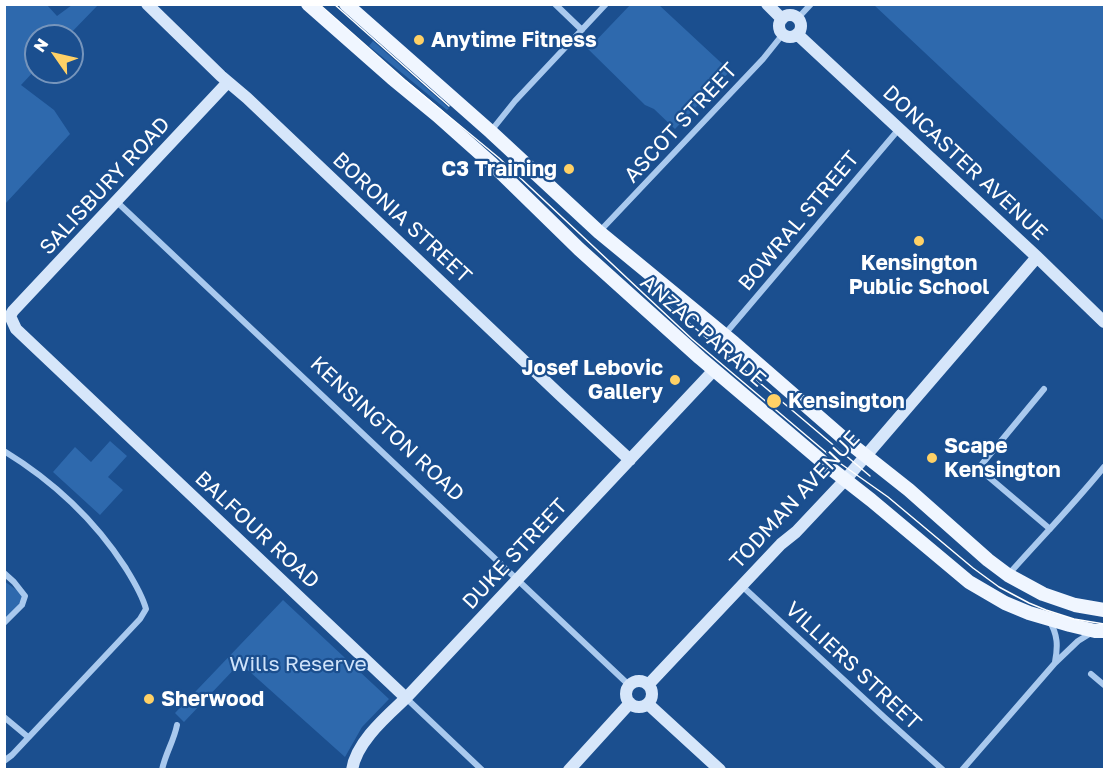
<!DOCTYPE html>
<html>
<head>
<meta charset="utf-8">
<style>
  body { margin:0 }
  #map { position:relative; width:1109px; height:774px; overflow:hidden; background:#1b4f8f; font-family:"Golos Text",sans-serif }
  canvas { display:block }
  .frame { position:absolute; inset:0; border:6px solid #fff; pointer-events:none }
  .north { position:absolute; left:24px; top:24px; width:60px; height:60px; box-sizing:border-box; background:#1b4f8f; border:2px solid #7695bc; border-radius:50%; rotate:304deg; font-size:16px; font-weight:700; line-height:24px; text-align:center; color:#fff }
  .north::after { content:''; display:block; margin:auto; width:21px; height:27px; background:#ffd166; clip-path:polygon(50% 0,100% 100%,50% 72%,0 100%) }
</style>
</head>
<body>
<div id="map">
<canvas width="1109" height="774"></canvas>
<div class="frame"></div>
<div class="north">N</div>
</div>
<script>
const ctx = document.querySelector('canvas').getContext('2d');
ctx.lineJoin = 'round';
function fill(path, color) {
  ctx.fillStyle = color;
  ctx.fill(path, 'evenodd');
}
function stroke(path, color, width, dash) {
  ctx.strokeStyle = color;
  ctx.lineWidth = width;
  ctx.lineCap = dash ? 'butt' : 'round';
  ctx.setLineDash(dash || []);
  ctx.stroke(path);
}
function label(font, color, halo, rows, align = 'center') {
  ctx.font = font + ' "Golos Text",sans-serif';
  ctx.lineWidth = 4.5;
  ctx.setLineDash([]);
  ctx.textBaseline = 'middle';
  ctx.strokeStyle = halo;
  ctx.fillStyle = color;
  for (const [text, x, y, turn = 0] of rows) {
    ctx.save();
    ctx.translate(x, y);
    ctx.rotate((+turn || 0) * Math.PI / 180);
    ctx.textAlign = isNaN(turn) ? turn : align;
    if (halo) ctx.strokeText(text, 0, 0);
    ctx.fillText(text, 0, 0);
    ctx.restore();
  }
}
const green = new Path2D(`
  M631,4L659,5L730,71L675,129L654,109L645,105L588,49Z
  M4,5H47L57,16L72,5H98L68,36H36V69L21,85L54,110L70,134L5,204Z
  M874,5H1104V221Z
  M373,41L449,108L447,110L369,46Z
  M110,441L127,456L108,477L123,490L100,515L53,472L75,447L91,462Z
  M4,581L25,596L4,623Z
  M283,600L389,699L362,727L345,757L240,663L184,722L175,713Z`);
const street = new Path2D(`
  M555,4L582,30
  M798,18L811,4
  M491,131L515,101L606,4
  M117,202L630,686
  M600,231L763,59L783,34
  M725,334L899,129
  M1044,389L982,464L984,473L1050,529
  M4,451C53,481 94,519 125,567C133,580 142,594 146,609L140,619L12,755L4,761
  M4,573L14,582L25,596L22,605L4,623
  M1009,574C1041,538 1074,504 1104,467
  M742,586L885,718L943,770
  M1049,620C1058,635 1058,646 1055,662
  M1091,674L1104,685
  M406,698L482,770
  M4,717L28,737
  M162,770C165,754 174,741 177,725
  M962,770L1055,663L1078,641L1091,633`);
const secondary = new Path2D(`
  M147,4L221,76L247,98L560,395L630,460
  M767,4L782,19
  M779 26a11 11 0 1 1 22 0a11 11 0 1 1-22 0Z
  M797,34L1037,257L1104,322
  M228,82L13,311L10,316L16,329L406,698
  M626 694a13 13 0 1 1 26 0a13 13 0 1 1-26 0Z
  M648,685L781,544L796,532L845,480L1037,257
  M648,704L720,770
  M352,770C356,742 387,716 406,698L714,370
  M569,770L630,703`);
const primary = new Path2D(`
  M308,4L392,78L437,115L492,164L579,249L700,358L825,464L871,500L969,582L1005,603L1029,613L1070,625L1095,631H1104
  M346,4L491,132L599,232L734,343L842,437L909,490L988,560L1008,575L1043,594L1075,605L1104,610`);
const tram = new Path2D(`
  M319,4L405,80L499,158L692,339L834,459L888,497L973,568L999,587L1029,603L1046,610L1074,619L1104,624
  M334,4L449,106
  M664,302L870,476`);
const markers = [
  [419,40,6,"#ffd166"],
  [569,169,6,"#ffd166"],
  [919,241,6,"#ffd166"],
  [675,380,6,"#ffd166"],
  [774,401,8,"#ffd166"],
  [932,458,6,"#ffd166"],
  [149,699,6,"#ffd166"]
];
const poiNames = [
  ["Anytime Fitness",431,40],
  ["C3 Training",557,169,"right"],
  ["Kensington",919,263,"center"],
  ["Public School",919,287,"center"],
  ["Josef Lebovic",663,368,"right"],
  ["Gallery",663,392,"right"],
  ["Kensington",788,401],
  ["Scape",944,446],
  ["Kensington",944,470],
  ["Sherwood",161,699]
];
const streetNames = [
  ["ASCOT STREET",681,123,-47],
  ["DONCASTER AVENUE",965,163,43],
  ["SALISBURY ROAD",105,186,-47],
  ["BORONIA STREET",402,218,43],
  ["BOWRAL STREET",799,221,-50],
  ["ANZAC PARADE",703,331,41],
  ["KENSINGTON ROAD",387,429,43],
  ["TODMAN AVENUE",795,500,-47],
  ["BALFOUR ROAD",257,530,43],
  ["DUKE STREET",515,554,-47],
  ["VILLIERS STREET",853,666,43]
];
const parkNames = [
  ["Wills Reserve",298,664]
];
fill(green, '#2e69ad');
stroke(street, '#a9c9ee', 6);
stroke(secondary, '#d6e6fa', 12);
stroke(primary, '#f0f6ff', 14);
stroke(tram, '#fff', 1.5);
for (const [x, y, r, color] of markers) {
  const dot = new Path2D();
  dot.arc(x, y, r, 0, 2 * Math.PI);
  ctx.fillStyle = color;
  ctx.fill(dot);
  stroke(dot, '#1b4f8f', 2);
}
label('bold 21px', '#fff', '#1b4f8f', poiNames, 'left');
label('21px', '#fff', '#1b4f8f', streetNames);
label('21px', '#cfe3fa', '#1b4f8f', parkNames);
</script>
</body>
</html>
